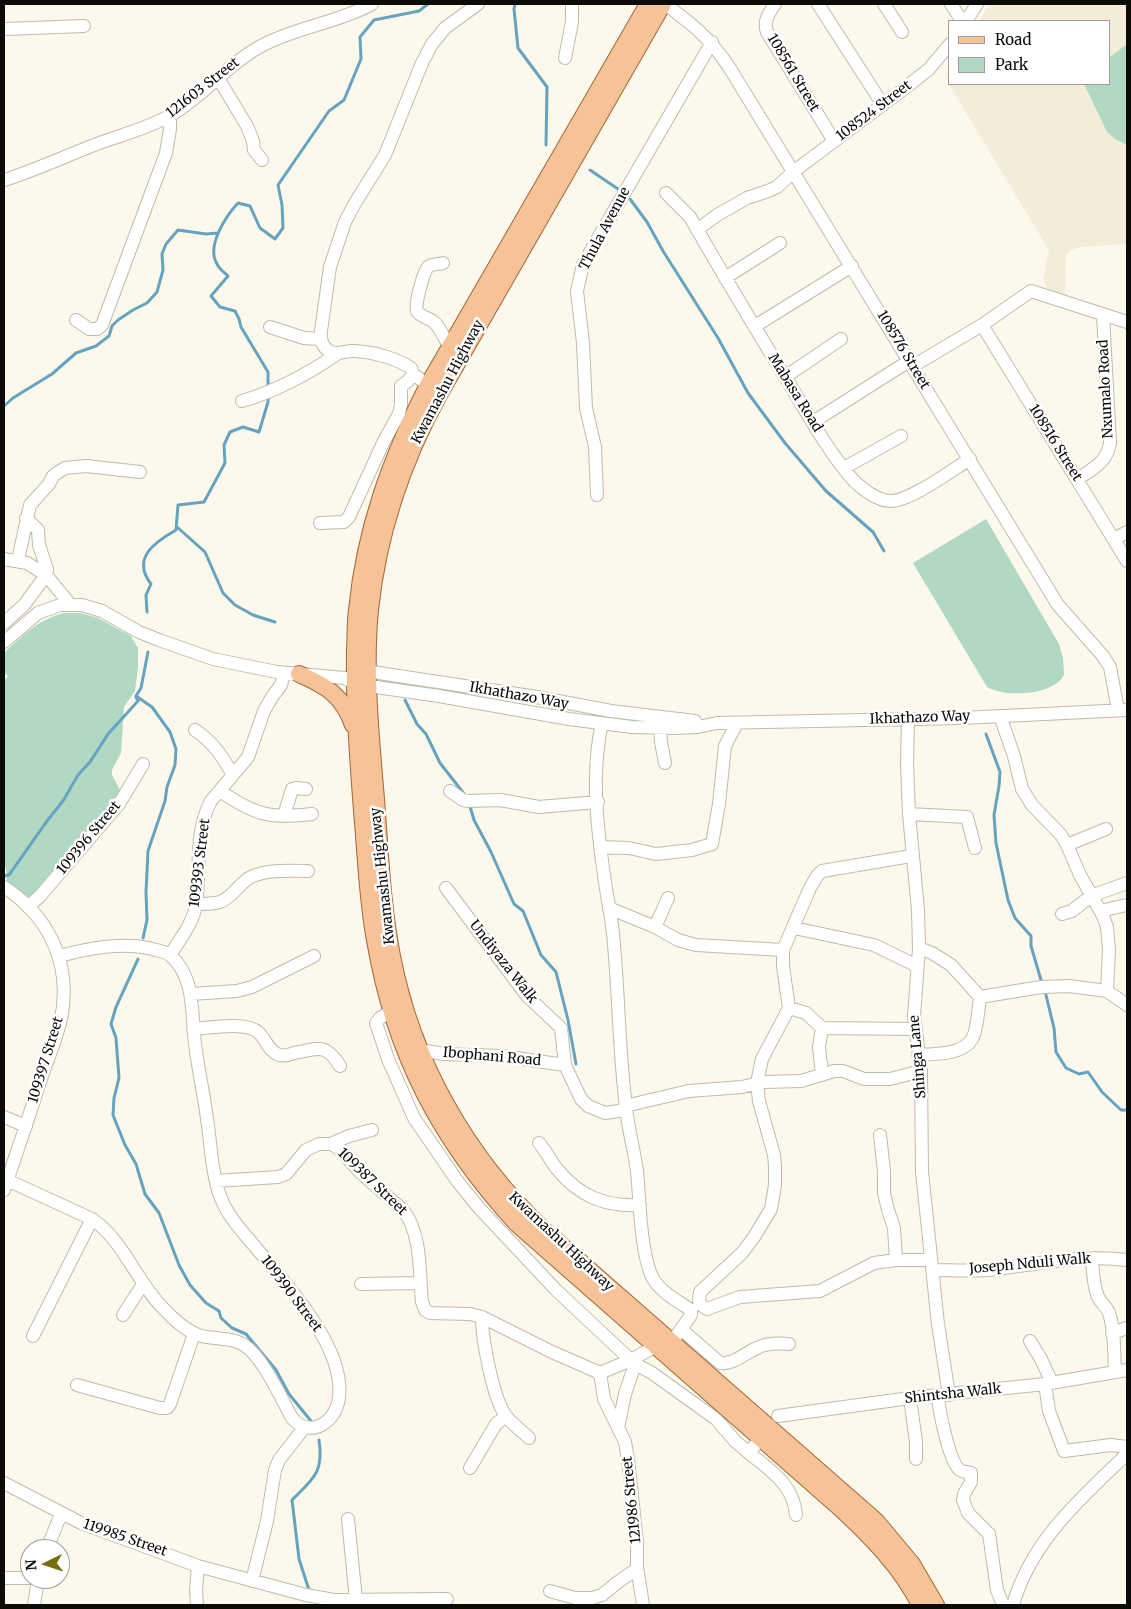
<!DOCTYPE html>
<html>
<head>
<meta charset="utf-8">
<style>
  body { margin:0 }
  #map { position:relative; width:1131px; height:1609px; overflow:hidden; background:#fcf9ec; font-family:Merriweather,serif }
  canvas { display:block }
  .frame { position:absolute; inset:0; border:5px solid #0d0b07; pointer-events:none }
  .legend { position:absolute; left:948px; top:20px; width:162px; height:65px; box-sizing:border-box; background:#fff; border:1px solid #9e9d9c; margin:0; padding:6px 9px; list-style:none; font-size:15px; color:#0d0b07 }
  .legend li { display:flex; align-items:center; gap:10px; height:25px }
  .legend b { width:25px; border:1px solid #9e9d9c }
  .north { position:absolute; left:20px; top:1539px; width:50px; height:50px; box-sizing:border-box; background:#fff; border:1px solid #9e9d9c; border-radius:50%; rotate:266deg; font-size:14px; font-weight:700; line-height:20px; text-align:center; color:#0d0b07 }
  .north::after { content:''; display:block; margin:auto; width:18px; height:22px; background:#766f0f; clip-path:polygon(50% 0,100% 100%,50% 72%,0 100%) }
</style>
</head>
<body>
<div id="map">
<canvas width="1131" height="1609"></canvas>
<div class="frame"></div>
<ul class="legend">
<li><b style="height:6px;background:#f6c297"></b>Road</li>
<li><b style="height:14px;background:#b0d8c2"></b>Park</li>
</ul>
<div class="north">N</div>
</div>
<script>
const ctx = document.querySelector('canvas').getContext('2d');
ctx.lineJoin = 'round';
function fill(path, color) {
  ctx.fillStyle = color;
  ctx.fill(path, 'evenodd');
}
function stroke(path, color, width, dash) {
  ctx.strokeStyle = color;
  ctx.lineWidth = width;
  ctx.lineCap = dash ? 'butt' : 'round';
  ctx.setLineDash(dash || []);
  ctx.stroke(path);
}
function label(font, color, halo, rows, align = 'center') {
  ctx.font = font + ' Merriweather,serif';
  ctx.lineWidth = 5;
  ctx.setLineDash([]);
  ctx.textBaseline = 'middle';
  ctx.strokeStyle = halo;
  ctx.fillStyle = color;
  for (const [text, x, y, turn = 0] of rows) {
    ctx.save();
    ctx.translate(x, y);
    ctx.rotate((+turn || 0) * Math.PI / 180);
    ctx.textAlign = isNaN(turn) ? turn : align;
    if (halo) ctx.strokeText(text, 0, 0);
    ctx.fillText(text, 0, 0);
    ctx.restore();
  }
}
const built = new Path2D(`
  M990,4H1127V44L1110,57V21H979Z
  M950,65V84H1084L1107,132L1115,139L1127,145V244L1081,247L1070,250L1066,256L1065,296L1048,290L1043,280L1049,250L947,81Z`);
const green = new Path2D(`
  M1127,44V145L1115,139L1107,132L1084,84H1110V57Z
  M986,519L1059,644L1063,658L1064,675C1061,680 1057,684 1052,686C1037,695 1002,696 987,687L913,563Z
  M64,613H81L98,618L131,636L138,648V668L135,691L124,707L121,753L112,770V775L121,792L114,803L30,898L7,882L6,868L4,867V681L8,676L4,673V653C22,636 39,619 64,613Z`);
const stream = new Path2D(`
  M515,4L514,9L518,48L547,87L546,145
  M590,170L618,189
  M630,199L647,222L663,251L718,338L748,393L785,443L826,491L873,532L884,551
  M268,389V372L241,327L239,319L235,311L220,307L211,296L228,276C225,273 219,269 217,264C206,246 226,216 238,203L250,206L260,228L275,239L283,228L282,205L278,185L329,111L344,100L361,59L360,37L374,20L419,11L428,4
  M4,406L13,398L52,374L76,353L96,346L109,336L112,326L118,320L133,310L147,303L157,292L163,270L162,254L166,244L178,230L206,234L218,233
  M177,527L205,552L223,593L235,605L253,615L275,622
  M147,612L146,595L151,584C131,558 155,542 176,530L178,505L204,502L225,463L224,445L230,432L243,427L259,432L268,402V395
  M405,700L417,724L426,734L440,763L465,795
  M986,734L1000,772L999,786L994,815L996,843L1008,900L1015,918L1031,936V946L1041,980
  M469,803L474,820L491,852L514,904L523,911L541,955L556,972L568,1020L576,1064
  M4,876L9,875L47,821L63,801L78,775L90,762L108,734L138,701L136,697
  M143,938L147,920L146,892L148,851L165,801L167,787L175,765L176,749L170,732L152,707L136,696L141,688L148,652
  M138,959L116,1007L111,1024L116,1038L119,1078L114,1098L113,1115L125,1145L136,1164L145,1194L159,1213L179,1265L190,1285L206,1303L219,1311L221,1318L232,1328L246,1334L276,1370L289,1394L311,1421
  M1045,991L1054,1028L1056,1052L1066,1068L1079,1074L1088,1072L1102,1092L1121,1110H1127
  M310,1593L299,1559L292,1500C313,1479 324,1473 319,1440`);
const minor = new Path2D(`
  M665,4C693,25 709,37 729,67L1058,605L1103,656L1110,667L1118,710
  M775,4C769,13 763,21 767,32L834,141
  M818,4L883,105
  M884,4L902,32
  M951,4L962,21
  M966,21L977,4
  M4,29L84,26
  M565,58L572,22V4
  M218,78L247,126L253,141L254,150L262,160
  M4,180C33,171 61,158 89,147C116,136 145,130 171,115C203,96 228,64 261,46C296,27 337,23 372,4
  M666,193L690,217C722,273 755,328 789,383C808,415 829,453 854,481C864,490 876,500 890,501C909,502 952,470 970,459
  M697,230L717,215L747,198L768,191L777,187L793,172L909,85L929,69L950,44
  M443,263C438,265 432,263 428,267C424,271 414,305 417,311C421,318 430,317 436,324C443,333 447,344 454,354
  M725,278L780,243
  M76,320L89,329H97L102,325L166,153L170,129V115
  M982,325L1127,561
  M755,326L852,266
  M270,327L304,338L320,339
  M913,366L982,325L1031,291L1127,322
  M785,377L841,339
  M435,390L413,374L411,368C396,358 373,352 355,351C347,350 336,356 329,351C322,347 320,338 321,331L330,267L345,222L355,203L385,155L422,63L432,44L445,28L478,4
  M242,401C276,391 308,374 337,354
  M813,422L909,361
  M844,468L901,436
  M1077,479C1093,469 1107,462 1110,443L1103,315
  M597,495L595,447L586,408L583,343L577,291L583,265L593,247L712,42
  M26,518L38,530L39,545L47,569L46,575
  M320,523L344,522L349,517L384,441L399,414L401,404V386L408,381L413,374
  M1114,539L1127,532
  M4,559L27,563L46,575
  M18,560L30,505L49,484L53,476L57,473L65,468L86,466L140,472
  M4,623L24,605L46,575L70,604
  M4,642L38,613L60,605H82L102,611L139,632L159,640L213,659L277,672L345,678L355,684L439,696L569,719L632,727L675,728L698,727L717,723L962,718L1127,710
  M359,670L537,697L611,711L695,721
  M1000,716L1014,756L1022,789L1032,805L1061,835L1067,845L1080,875L1103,916L1107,927L1109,950L1107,991
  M908,719L907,763L909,814L918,910L919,948L914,1016L921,1071L922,1172L938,1324L949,1395
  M602,723C590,775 598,836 606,889C609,907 613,926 614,945C619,999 619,1053 626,1107C628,1129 634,1149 637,1171C640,1202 640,1243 650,1272C656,1290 676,1300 691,1310V1315L672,1342
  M660,728L661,742L665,763
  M195,730C214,743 222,756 233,775
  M220,791C255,815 270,819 312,814
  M450,791L463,800L468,801L500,800L539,807L598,802
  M909,814L967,817L975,848
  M284,816L292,789L296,788L306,789
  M1067,845L1106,829
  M600,847L629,848L656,854L692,850L712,844L719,804L725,746L737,723
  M911,856L822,871L817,876L810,888L783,950V966L789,1008L762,1059L757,1083L759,1101L774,1155L775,1166V1185L771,1209L754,1237L742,1253L700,1292L699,1301L701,1305L707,1309L740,1297L820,1291L874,1263L896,1260H931
  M4,887C50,917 72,965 61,1019C56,1041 46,1063 39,1085C28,1120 16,1155 4,1190
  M446,888L527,996L561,1028L565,1065L581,1099L588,1106L605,1113L626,1110
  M196,904C204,904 213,904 220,902C234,897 240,881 253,876C269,869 291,871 308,871
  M28,907L40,896L119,804L143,764
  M609,908L655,927L678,940L696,945L783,950
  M1100,911L1127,905
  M1062,914L1072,911L1091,896L1127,883
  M655,927L668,898
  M794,928L874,945L917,966
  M919,948L932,953L951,965L980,997
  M170,955C180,939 194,922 196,904C201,870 194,832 211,801L248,757L264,711L272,697L281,685L284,673
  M191,994L237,991L252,987L314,956
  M980,997L1041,987L1069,986L1107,991L1127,1005
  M789,1008L806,1013L822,1028L915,1029
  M391,1011L380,1018L376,1023L388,1059L414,1118L458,1182L480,1209L556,1290L635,1364L652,1373L716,1419L735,1441L749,1453L765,1432
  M193,1029C210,1028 245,1021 258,1032C266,1039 268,1051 279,1055C284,1056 289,1055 294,1053C318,1049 325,1042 340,1066
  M420,1050L444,1054L502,1056L565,1065
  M918,1055C935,1054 965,1055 973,1037C977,1029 979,1006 980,997
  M822,1075L819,1047L822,1028
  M625,1106L689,1091L742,1087L763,1082L801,1081L834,1071H843L864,1079H890L921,1071
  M4,1117L26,1126
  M880,1135L884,1171V1193L888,1210L894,1228L896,1260
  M539,1143C546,1151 550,1160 557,1169C579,1196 605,1207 640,1205
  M331,1144L349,1136L372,1130
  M7,1180L92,1219C124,1241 136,1281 163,1308C175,1321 190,1335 207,1337C219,1339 234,1338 244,1345C263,1357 281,1398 292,1418C311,1440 337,1421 339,1397C345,1347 287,1285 257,1249C242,1231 226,1215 219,1193C211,1170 211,1143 207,1119C204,1094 198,1069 195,1044C191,1013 196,978 170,955C167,953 161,951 156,950C125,941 90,948 59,956
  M216,1181L278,1177L286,1174L306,1150L319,1144H331L338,1148L361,1173L404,1211C422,1236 419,1272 422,1302L425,1310L430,1313L470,1314L482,1317L552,1352L600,1373
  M1092,1259C1093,1271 1093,1285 1098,1297C1101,1303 1107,1307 1109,1313C1115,1332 1114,1353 1115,1372
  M932,1270C953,1270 976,1272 997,1269C1040,1264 1084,1254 1127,1260
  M361,1284L420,1283
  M123,1315L143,1284
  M482,1317C482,1339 493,1399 506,1416C512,1424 522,1431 529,1438
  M681,1329L720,1363C733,1365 745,1353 757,1348C766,1343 778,1343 789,1344
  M1112,1333L1127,1328
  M33,1336L92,1219
  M1030,1341L1041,1359L1052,1383
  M600,1373L631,1360L656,1346
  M1045,1384L1049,1411L1064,1451L1111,1445L1127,1447
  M77,1385L160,1408H167L170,1404L194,1334
  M938,1396C939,1410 949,1462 960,1470C963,1472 967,1472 971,1473V1482L964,1494L963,1500L968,1513L989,1534L997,1590L1003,1605
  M910,1398L916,1442V1459
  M778,1416L910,1398L1045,1384L1127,1370
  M618,1428L625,1394L635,1364
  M749,1453C770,1470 794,1485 796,1515
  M470,1468L496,1424L506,1416
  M4,1483L81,1523L198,1566L306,1595L334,1600L447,1599
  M348,1519L356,1600
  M47,1549L61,1514
  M637,1567L643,1605
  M4,1578H30
  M252,1581L267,1521L275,1470L279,1460L304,1428
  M550,1591L575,1598H592L602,1595L618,1582L634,1571L637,1567V1542L628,1459L625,1442L604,1399L600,1373
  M34,1605L38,1579
  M197,1605L196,1590L198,1566
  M1013,1605C1031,1541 1081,1498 1127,1454`);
const major = new Path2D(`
  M648,4L428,385C391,458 365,528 357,610C355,623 356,637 355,650C354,704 358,757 362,811C366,854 367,898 375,940C394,1053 440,1140 517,1224L840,1508C871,1537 901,1567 920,1605
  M663,4L440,393C403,460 378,534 370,610C364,671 371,739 376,799C380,851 382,905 392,956C412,1061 467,1158 545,1231L876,1521L912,1564L936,1605
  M299,674C327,686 343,696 353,725`);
const streetNames = [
  ["108561 Street",793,73,59],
  ["121603 Street",203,88,-38],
  ["108524 Street",874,111,-37],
  ["Thula Avenue",605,229,-62],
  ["108576 Street",903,350,59],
  ["Kwamashu Highway",448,382,-62],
  ["Nxumalo Road",1106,389,-93],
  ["Mabasa Road",795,393,58],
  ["108516 Street",1055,443,58],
  ["Ikhathazo Way",519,696,10],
  ["Ikhathazo Way",920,718,-2],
  ["109396 Street",89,838,-50],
  ["109393 Street",200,863,-83],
  ["Kwamashu Highway",383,876,-96],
  ["Undiyaza Walk",503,962,52],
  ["Ibophani Road",492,1057,5],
  ["Shinga Lane",918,1057,-95],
  ["109397 Street",46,1060,-73],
  ["109387 Street",372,1182,44],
  ["Kwamashu Highway",561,1242,43],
  ["Joseph Nduli Walk",1030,1264,-5],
  ["109390 Street",291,1294,53],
  ["Shintsha Walk",953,1394,-6],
  ["121986 Street",632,1500,-96],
  ["119985 Street",125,1538,19]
];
fill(built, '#f2ecd8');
fill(green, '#b0d8c2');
stroke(stream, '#66a3bf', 3);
stroke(minor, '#bfbbae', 14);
stroke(major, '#a16737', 18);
stroke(minor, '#fff', 12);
stroke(major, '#f6c297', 16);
label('14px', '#0d0b07', '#fff', streetNames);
</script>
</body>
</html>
